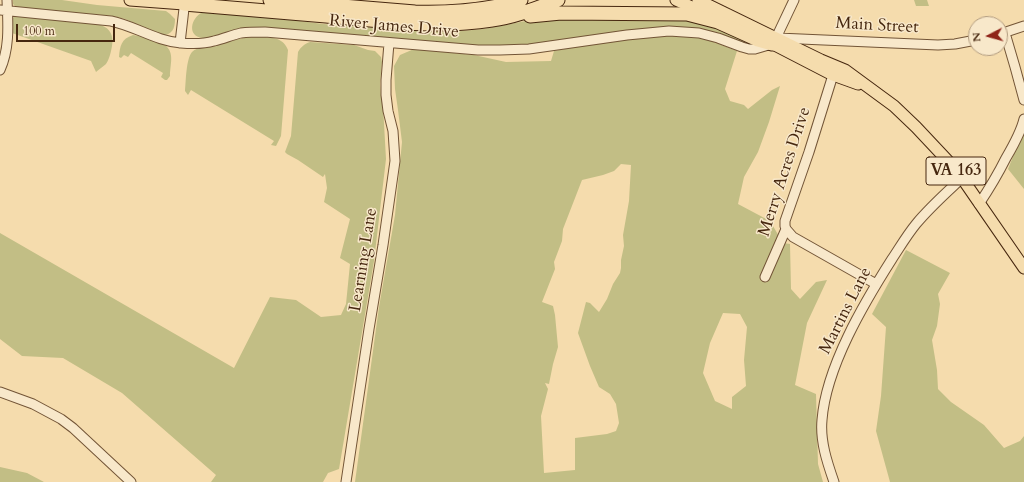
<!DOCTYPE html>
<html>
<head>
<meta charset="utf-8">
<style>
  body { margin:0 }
  #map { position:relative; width:1024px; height:482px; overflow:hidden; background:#f5dcad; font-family:Cardo,serif }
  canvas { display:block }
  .north { position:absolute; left:968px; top:16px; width:40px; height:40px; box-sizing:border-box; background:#f8e8ca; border:1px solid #b19b7f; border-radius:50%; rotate:264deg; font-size:11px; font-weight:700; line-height:16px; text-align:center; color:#46270f }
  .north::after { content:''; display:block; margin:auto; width:14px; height:18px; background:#8f2418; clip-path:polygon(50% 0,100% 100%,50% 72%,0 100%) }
  .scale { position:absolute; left:16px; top:24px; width:99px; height:18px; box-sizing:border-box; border:2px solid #46270f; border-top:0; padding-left:5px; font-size:12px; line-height:14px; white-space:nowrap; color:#46270f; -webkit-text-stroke:3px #f8e8ca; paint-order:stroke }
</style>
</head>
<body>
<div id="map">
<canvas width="1024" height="482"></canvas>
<div class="north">N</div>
<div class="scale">100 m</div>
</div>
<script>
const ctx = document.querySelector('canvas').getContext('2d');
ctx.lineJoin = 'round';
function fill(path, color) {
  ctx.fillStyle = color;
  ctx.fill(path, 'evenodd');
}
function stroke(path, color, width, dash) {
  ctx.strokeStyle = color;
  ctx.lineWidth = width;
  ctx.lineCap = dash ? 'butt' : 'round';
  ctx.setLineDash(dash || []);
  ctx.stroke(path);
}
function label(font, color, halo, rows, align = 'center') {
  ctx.font = font + ' Cardo,serif';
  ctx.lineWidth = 3;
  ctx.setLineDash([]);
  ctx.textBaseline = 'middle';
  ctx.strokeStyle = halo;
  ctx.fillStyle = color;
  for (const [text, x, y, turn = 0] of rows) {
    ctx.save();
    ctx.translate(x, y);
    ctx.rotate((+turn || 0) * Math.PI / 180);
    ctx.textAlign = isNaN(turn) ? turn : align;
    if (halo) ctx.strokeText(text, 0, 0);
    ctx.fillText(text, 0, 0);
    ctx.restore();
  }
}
const green = new Path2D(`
  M13,0H62L97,5L166,11L170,14L175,19C175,29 172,35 162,35L125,19L113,16L16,7L13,4Z
  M914,0H927L929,6H916Z
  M203,12L254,15L323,24L418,31L451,32L483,29L547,17H691L752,43L750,45L705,32L505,48L343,35L216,36C212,37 207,39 203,38C187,37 190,18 203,12Z
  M15,16L97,24C115,28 114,41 110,55C109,58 108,61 106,64C103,67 99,69 96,72L91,61L12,33L11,20Z
  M133,35L139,36L165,45C175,53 170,64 170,76L167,80H165L161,77L163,73L131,53L128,57L124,55L121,58L119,57C120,46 121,39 133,35Z
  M682,35L706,39L737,51L725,89L730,101L744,105L748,109L772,90L780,86L769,122L758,152L744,177L738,204L770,221L783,243L790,244L791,289L800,299L816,282L827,280L807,323L795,385L816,394L818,464L823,482H355L379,307L395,215L402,142L398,110L395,89L394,66L400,55L414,49L474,55L506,62L551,61L554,51L592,44L637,37ZM621,164L631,165L629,201L623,235L624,246L621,260V268L620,273L613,284L607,299L599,312L590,303L586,302L578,333L590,366L599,387L610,394L616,404L619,423L616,431L607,434L575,438V470L544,473L541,416L548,389L545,383L549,384L553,364L558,347L555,315L553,306L542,302L555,269L554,262L562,241L563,229L582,180L603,175L614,171ZM723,313L740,314L747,327L744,360L746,386L732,397V409L715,401L703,373L710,343Z
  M252,37C265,37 283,35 288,50L281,136L276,146L271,145L274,141L191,90L188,95L185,91C186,81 186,59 192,52C198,46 209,47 216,45C228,42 239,38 252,37Z
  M310,42L354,45L368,50L375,51L381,57L382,62L380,84L381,97L383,106L386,159L374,261L339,469L328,473L323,482H211L216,475L122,393L63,358L22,356L0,339V233L234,368L270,297L296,300L321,317L341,315L346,304L350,264L340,258L350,219L324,202L327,188L325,174L323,177L298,160L287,154L285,152L291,136L298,52C301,47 304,44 310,42Z
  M1024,129V189L1008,169Z
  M906,250L950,273L938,294L940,304L937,326L932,340L937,370L938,389L951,402L984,425L1004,448L1020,441L1024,436V482H890L876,431L881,396L886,327L872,314Z
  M0,467L27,473L44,482H0Z`);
const minor = new Path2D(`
  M0,10L111,21C135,26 156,41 181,43C192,44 204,44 214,41C223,39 232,35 241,33C249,32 257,32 265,32L478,50H500L529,49L627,35L669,31L699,33L718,38L742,47L749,49H755L772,44L776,38L794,0
  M1005,33L1015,67L1024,100
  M1000,34L1024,26
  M778,38L938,45L955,44L976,40
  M180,43L185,0
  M0,70C10,48 8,24 7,0
  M979,204C989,189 998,174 1006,158C1013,146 1021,132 1024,119
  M786,229L793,237L876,284
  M765,277L786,229L785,226V221L809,152L833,75
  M0,392L33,404L61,419L73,428L131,482
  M346,482L369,329L383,245L395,161L393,131L388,111L386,95V80L389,43
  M834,482C827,462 820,441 822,420C826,367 864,303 892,259C900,247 907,235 916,224C930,207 946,193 962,178`);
const major = new Path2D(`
  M130,0L184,4
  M676,0L714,17
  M698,0L821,60L845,70L894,106L916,127L947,160L962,178L1024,268
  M773,44L833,75L858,84`);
const highway = new Path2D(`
  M270,0L415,12C451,13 486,11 521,0
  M184,4C232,8 279,12 326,16C381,21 437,29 492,20C515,17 537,8 558,0
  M530,16L561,13L687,14L718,22L758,40L772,44`);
const shields = [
  [956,171,60]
];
const shieldNames = [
  ["VA 163",956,171]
];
const streetNames = [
  ["Main Street",877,26,3],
  ["River James Drive",394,27,5],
  ["Merry Acres Drive",785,172,-72],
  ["Learning Lane",364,260,-81],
  ["Martins Lane",846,311,-63]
];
fill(green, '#c2be85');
stroke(minor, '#725436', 11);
stroke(major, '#46270f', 13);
stroke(highway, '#46270f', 15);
stroke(minor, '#f8e8ca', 9);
stroke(major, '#f5dcad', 11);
stroke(highway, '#f5dcad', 13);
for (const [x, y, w] of shields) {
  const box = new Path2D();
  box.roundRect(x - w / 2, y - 14, w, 28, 3);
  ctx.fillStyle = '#f8e8ca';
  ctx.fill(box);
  stroke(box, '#46270f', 1);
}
label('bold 16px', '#46270f', null, shieldNames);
label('17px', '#46270f', '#f8e8ca', streetNames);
</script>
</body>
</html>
